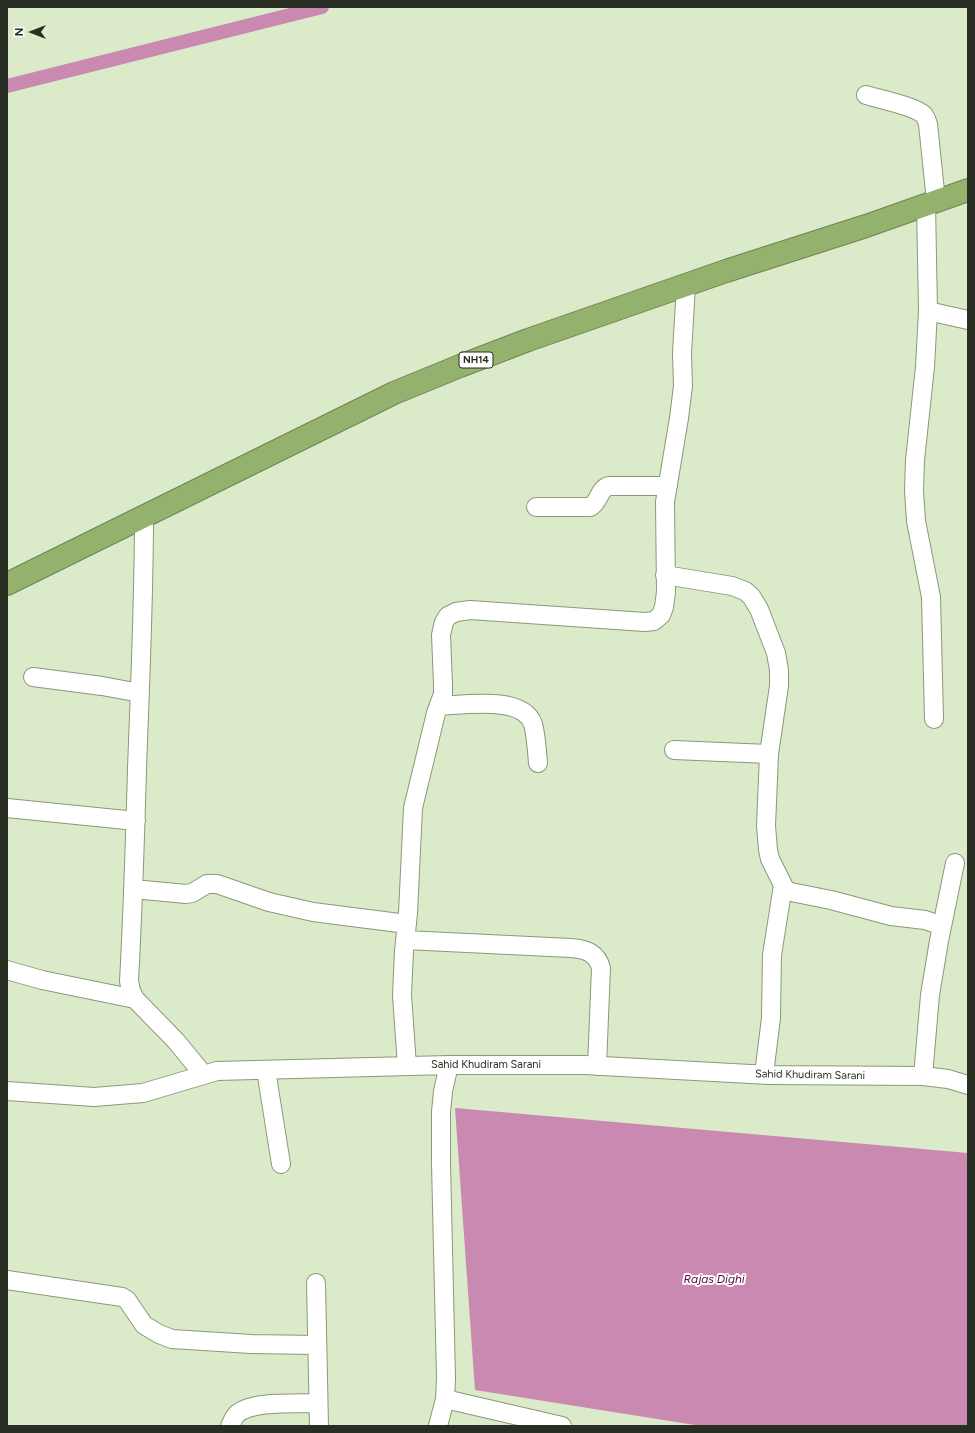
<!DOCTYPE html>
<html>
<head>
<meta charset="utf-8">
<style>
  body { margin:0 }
  #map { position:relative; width:975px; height:1433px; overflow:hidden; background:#dbeac8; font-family:Figtree,sans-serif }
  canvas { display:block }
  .frame { position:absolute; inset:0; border:8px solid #282e21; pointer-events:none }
  .north { position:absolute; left:12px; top:12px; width:40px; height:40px; -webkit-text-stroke:3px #fff; paint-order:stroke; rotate:270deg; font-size:11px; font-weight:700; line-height:16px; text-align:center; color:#282e21 }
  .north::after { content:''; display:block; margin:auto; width:14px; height:18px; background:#282e21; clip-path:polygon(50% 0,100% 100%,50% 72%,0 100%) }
</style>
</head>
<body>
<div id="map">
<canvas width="975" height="1433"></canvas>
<div class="frame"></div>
<div class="north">N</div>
</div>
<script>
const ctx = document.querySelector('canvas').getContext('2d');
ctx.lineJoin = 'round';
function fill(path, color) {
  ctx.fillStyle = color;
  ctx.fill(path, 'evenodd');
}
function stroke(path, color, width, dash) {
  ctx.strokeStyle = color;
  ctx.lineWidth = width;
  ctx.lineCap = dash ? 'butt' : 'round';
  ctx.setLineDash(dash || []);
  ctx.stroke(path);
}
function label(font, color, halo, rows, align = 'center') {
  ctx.font = font + ' Figtree,sans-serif';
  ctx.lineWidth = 4;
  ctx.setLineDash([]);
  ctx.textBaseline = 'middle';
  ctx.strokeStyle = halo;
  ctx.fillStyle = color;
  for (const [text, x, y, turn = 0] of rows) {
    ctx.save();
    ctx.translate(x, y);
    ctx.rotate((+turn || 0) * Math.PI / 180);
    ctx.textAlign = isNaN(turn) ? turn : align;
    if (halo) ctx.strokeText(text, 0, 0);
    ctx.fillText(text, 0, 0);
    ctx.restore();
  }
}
const water = new Path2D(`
  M455,1108L968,1153V1426H701L475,1390Z`);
const canal = new Path2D(`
  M7,86L322,7`);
const minor = new Path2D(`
  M866,95C879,99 915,106 924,115C926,118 927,121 928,124L936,201
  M926,204L928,311L925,367L915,460L914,491L916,521L931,597L934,719
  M928,311L968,320
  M536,507H590C600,502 598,489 609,486H668
  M144,515C144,600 140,685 137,769C135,840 133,910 129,981L131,991L135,999L176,1041L203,1074
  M665,575L732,586L745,591L751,596L759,609L776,653L779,670V686L769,754L766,826L768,850L770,859L786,891L831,900L891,916L925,920L942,926
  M33,677L102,686L140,693
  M439,706C463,705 523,695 533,724C536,735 537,751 538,763
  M674,750L769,754
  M7,808L136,821
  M133,889L186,894L192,893L207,884H217L269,902L313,912L407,924
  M405,940L571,948C586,949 597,953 601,968L597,1066
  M7,970L42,980L135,999
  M407,1066L402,995L404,951L408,913L413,808L436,713L443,694V684L441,635L444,622L448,616L456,612L470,610L645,622L654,621L661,615L664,607L666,592L665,502L679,418L683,386L682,353L686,285
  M266,1070L281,1164
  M764,1074L771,1018L772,955L783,885
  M923,1076L930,995L939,941L955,863
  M7,1091L94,1097L143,1093L217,1071L449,1065H584L769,1075L923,1076L948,1079L968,1085
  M7,1280L122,1297L127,1300L144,1325L159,1334L172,1339L251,1344L317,1345
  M316,1283L319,1426
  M445,1399L562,1426
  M230,1426C232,1423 233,1418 236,1415C250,1400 298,1404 318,1403
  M438,1426L445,1399L446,1378L441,1163V1112L443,1091L449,1065`);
const highway = new Path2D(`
  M7,584L394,393L460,366L528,340L726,271L866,226L968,190`);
const shields = [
  [476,360,34]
];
const shieldNames = [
  ["NH14",476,360]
];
const streetNames = [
  ["Sahid Khudiram Sarani",486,1065],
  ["Sahid Khudiram Sarani",810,1075,1]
];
const waterNames = [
  ["Rajas Dighi",714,1279]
];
fill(water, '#ca89b1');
stroke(canal, '#ca89b1', 14);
stroke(minor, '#8a9978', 20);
stroke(highway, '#6f8353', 24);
stroke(minor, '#fff', 18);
stroke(highway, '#95b16e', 22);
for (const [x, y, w] of shields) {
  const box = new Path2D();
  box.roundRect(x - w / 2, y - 8, w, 16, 3);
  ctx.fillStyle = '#fff';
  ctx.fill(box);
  stroke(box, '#282e21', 1);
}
label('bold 10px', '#282e21', null, shieldNames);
label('11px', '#282e21', '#fff', streetNames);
label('italic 12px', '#54043f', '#fff', waterNames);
</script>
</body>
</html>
